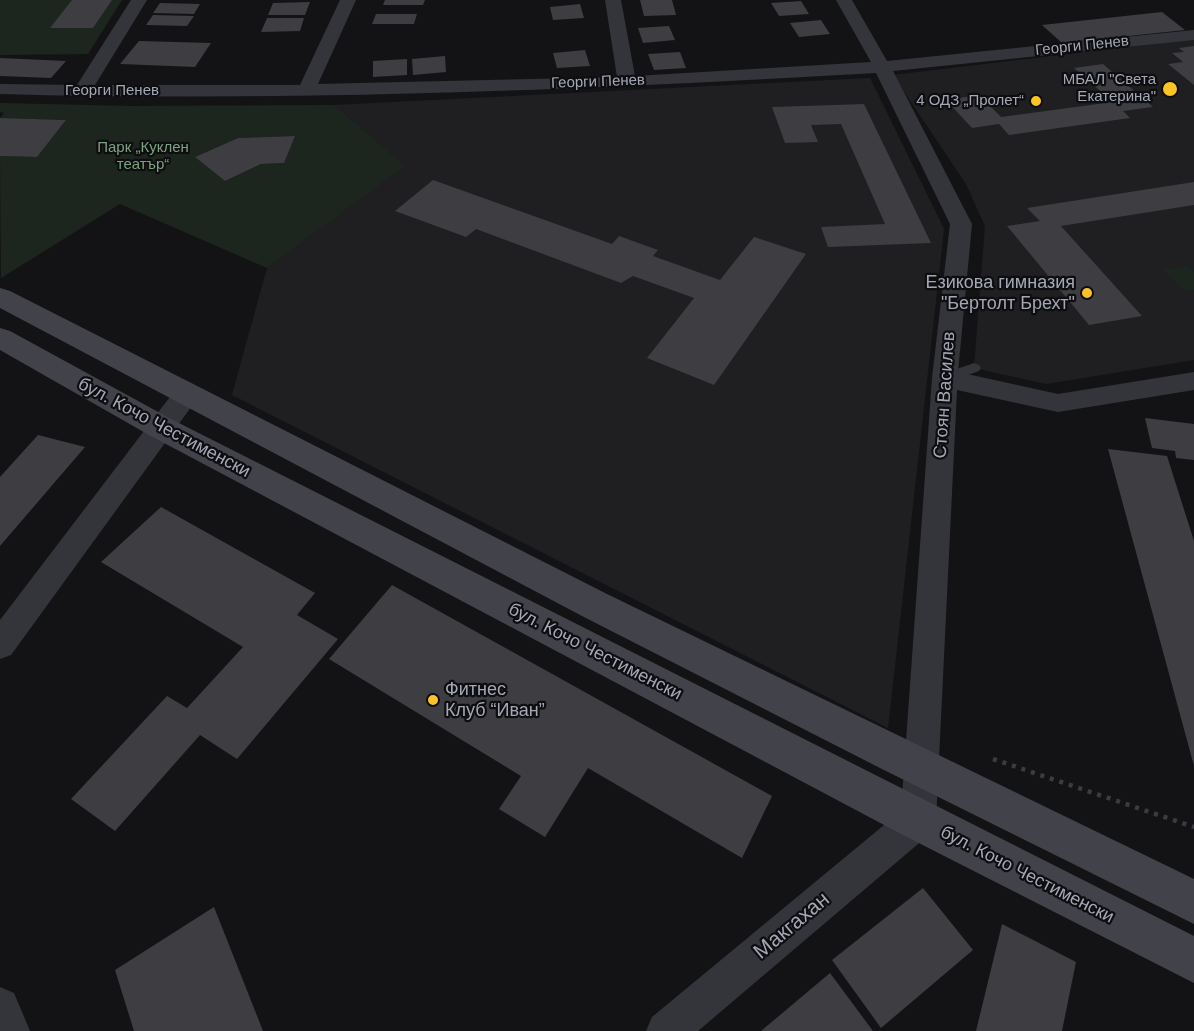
<!DOCTYPE html>
<html>
<head>
<meta charset="utf-8">
<style>
  body { margin:0 }
  canvas { display:block; background:#131315 }
</style>
</head>
<body>
<canvas width="1194" height="1031"></canvas>
<script>
const ctx = document.querySelector('canvas').getContext('2d');
ctx.lineJoin = 'round';
function fill(path, color) {
  ctx.fillStyle = color;
  ctx.fill(path, 'evenodd');
}
function stroke(path, color, width, dash) {
  ctx.strokeStyle = color;
  ctx.lineWidth = width;
  ctx.lineCap = dash ? 'butt' : 'round';
  ctx.setLineDash(dash || []);
  ctx.stroke(path);
}
function label(font, color, halo, rows, align = 'center') {
  ctx.font = font + ' Arial,sans-serif';
  ctx.lineWidth = 4.5;
  ctx.setLineDash([]);
  ctx.textBaseline = 'middle';
  ctx.strokeStyle = halo;
  ctx.fillStyle = color;
  for (const [text, x, y, turn = 0] of rows) {
    ctx.save();
    ctx.translate(x, y);
    ctx.rotate((+turn || 0) * Math.PI / 180);
    ctx.textAlign = isNaN(turn) ? turn : align;
    if (halo) ctx.strokeText(text, 0, 0);
    ctx.fillText(text, 0, 0);
    ctx.restore();
  }
}
const built = new Path2D(`
  M1194,39V360L1046,384L974,368L985,226L966,184L893,75Z
  M870,78L944,229L888,728L232,395L267,268L404,166L334,105Z`);
const green = new Path2D(`
  M0,0H122L88,54L0,55Z
  M0,103L130,106L334,105L405,166L267,268L120,204L1,278L0,156L37,157L66,120L0,118L4,113L0,112ZM294,136L284,163L261,164L225,181L195,157L238,138Z
  M1187,266L1194,272V289L1185,291L1163,270Z`);
const building = new Path2D(`
  M72,0H112L93,28H50Z
  M385,0H425L423,5H383Z
  M640,0H672L676,15L644,16Z
  M801,1L809,14L779,16L771,3Z
  M310,2L305,15H268L273,3Z
  M160,3L200,4L194,14L153,13Z
  M580,4L584,18L553,20L550,7Z
  M1162,12L1185,30L1062,43L1042,25Z
  M376,14H417L414,24H372Z
  M153,15L194,16L187,26L146,25Z
  M267,18H304L300,31L261,32Z
  M821,20L830,34L799,37L790,23Z
  M669,26L675,40L643,43L638,28Z
  M139,41L211,43L195,67L120,64Z
  M1194,46V85L1168,64L1183,62L1172,53L1184,52L1179,48Z
  M585,50L590,66L557,68L553,53Z
  M680,52L686,68L654,70L648,54Z
  M445,56L446,72L413,75L412,59Z
  M0,58L66,61L51,78L0,76Z
  M407,59V75L373,77V61Z
  M1103,64L1153,107L1123,111L1130,118L1009,135L999,124L972,128L946,100L979,95L1001,117L1113,102L1074,68Z
  M864,104L931,243L828,247L821,227L885,224L841,124L811,125L818,142L785,143L772,107Z
  M0,118L66,120L37,157L0,156Z
  M295,136L284,163L261,164L225,181L195,157L238,138Z
  M433,180L612,244L619,236L658,250L653,256L720,280L754,237L806,254L714,385L647,358L694,298L633,276L621,283L476,229L466,237L395,211Z
  M1194,182V205L1061,226L1142,316L1089,325L1007,226L1040,221L1027,208Z
  M1145,418L1194,424V460L1176,458L1175,451L1152,448Z
  M38,435L85,447L0,546V477Z
  M1108,449L1167,456L1194,541V766Z
  M161,507L315,593L297,615L338,639L237,759L200,735L115,831L71,799L167,696L187,708L243,647L101,562Z
  M392,585L772,796L742,858L588,768L545,837L499,809L521,776L329,659Z
  M923,888L973,950L881,1028L832,960Z
  M214,907L263,1031H134L115,970Z
  M1002,924L1076,962L1062,1031H976Z
  M830,973L873,1031H761Z`);
const path = new Path2D(`
  M993,759L1194,827`);
const lane = new Path2D(`
  M974,363L979,365L981,368L979,371L945,383L938,378L940,375Z`);
const street = new Path2D(`
  M131,0H147L95,85H300L340,0H356L318,84L617,77L605,0H621L635,76L871,62L836,0H852L887,61L1194,30V40L893,71L972,224L958,372L1058,394L1194,372V390L1058,412L957,390L936,820L931,833L698,1031H646L652,1017L901,811L932,378L950,224L876,73C584,90 292,102 0,94V84L77,85Z
  M185,387L194,389L198,396L194,403L11,655L0,659V620L176,389Z
  M0,987L14,993L30,1031H0Z`);
const secondary = new Path2D(`
  M0,288L10,291L607,594L1194,879V924L880,768L582,616L0,308Z
  M0,328L10,331L171,419L1194,936V983L903,835L149,435L0,350Z`);
const markers = [
  [1170,89,8,"#fac426"],
  [1036,101,6,"#fac426"],
  [1087,293,6,"#fac426"],
  [433,700,6,"#fac426"]
];
const farStreetnames = [
  ["Георги Пенев",1082,46,-6],
  ["Георги Пенев",598,82,-2],
  ["Георги Пенев",112,91]
];
const farPoinames = [
  ["МБАЛ \"Света",1156,80],
  ["Екатерина\"",1156,97],
  ["4 ОДЗ „Пролет“",1024,101]
];
const farParknames = [
  ["Парк „Куклен",143,148],
  ["театър“",143,165]
];
const poiNames = [
  ["Езикова гимназия",1075,283],
  ["\"Бертолт Брехт\"",1075,304],
  ["Фитнес",445,690,"left"],
  ["Клуб “Иван”",445,711,"left"]
];
const streetNames = [
  ["Стоян Василев",945,395,-86],
  ["бул. Кочо Честименски",164,428,28],
  ["бул. Кочо Честименски",595,652,27],
  ["бул. Кочо Честименски",1027,875,27]
];
const nearStreetnames = [
  ["Макгахан",792,926,-40]
];
fill(built, '#1f1f22');
fill(green, '#1d251f');
fill(building, '#3d3d42');
stroke(path, '#3a3c41', 4.5, [4, 6]);
fill(lane, '#34353a');
fill(street, '#34353a');
fill(secondary, '#42434a');
for (const [x, y, r, color] of markers) {
  const dot = new Path2D();
  dot.arc(x, y, r, 0, 2 * Math.PI);
  ctx.fillStyle = color;
  ctx.fill(dot);
  stroke(dot, '#0e0e10', 2);
}
label('15px', '#a4a8b6', '#0e0e10', farStreetnames);
label('15px', '#a4a8b6', '#0e0e10', farPoinames, 'right');
label('15px', '#7aa280', '#0e0e10', farParknames);
label('18px', '#a4a8b6', '#0e0e10', poiNames, 'right');
label('18px', '#a4a8b6', '#0e0e10', streetNames);
label('21px', '#a4a8b6', '#0e0e10', nearStreetnames);
</script>
</body>
</html>
